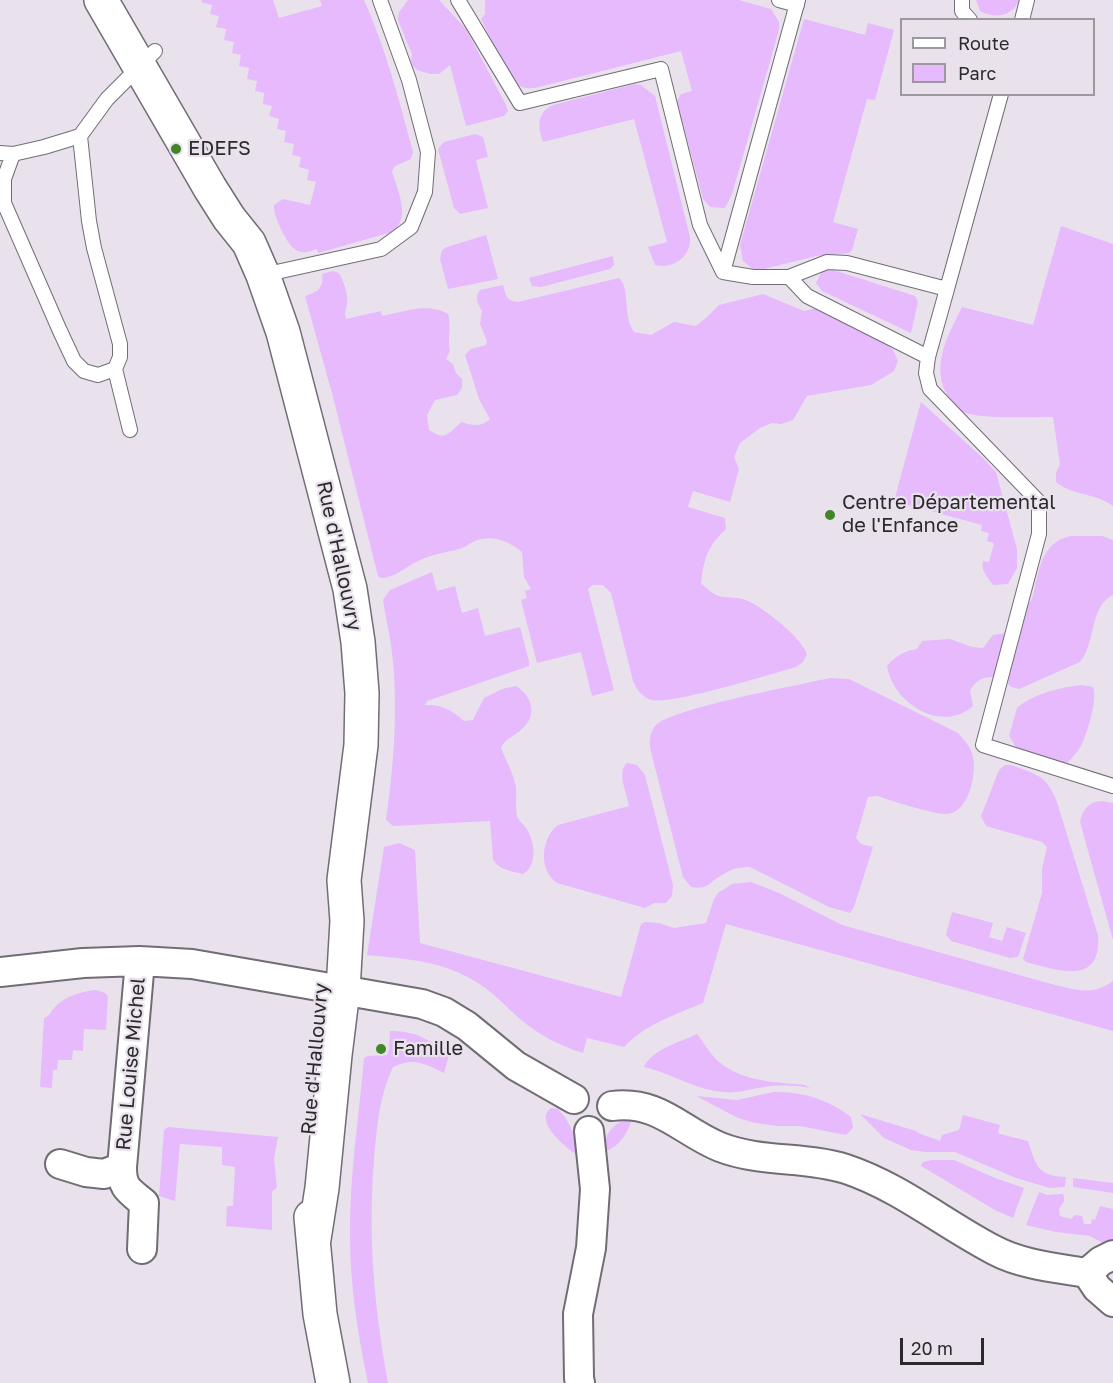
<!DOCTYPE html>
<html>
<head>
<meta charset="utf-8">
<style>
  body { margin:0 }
  #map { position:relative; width:1113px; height:1383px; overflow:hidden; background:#e9e2ec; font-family:"Golos Text",sans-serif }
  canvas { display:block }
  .legend { position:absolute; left:900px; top:18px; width:195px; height:78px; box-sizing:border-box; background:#e9e2ec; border:2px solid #9d98a0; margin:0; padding:8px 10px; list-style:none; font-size:18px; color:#2c292d }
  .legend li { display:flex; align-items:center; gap:12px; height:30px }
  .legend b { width:30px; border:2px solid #9d98a0 }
  .scale { position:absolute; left:900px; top:1338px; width:84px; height:27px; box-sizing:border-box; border:3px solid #2c292d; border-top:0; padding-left:8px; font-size:18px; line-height:21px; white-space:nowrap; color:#2c292d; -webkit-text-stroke:4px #e9e2ec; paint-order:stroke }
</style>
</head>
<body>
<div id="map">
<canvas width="1113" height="1383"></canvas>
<ul class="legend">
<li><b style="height:8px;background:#fff"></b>Route</li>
<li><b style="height:16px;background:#e7b9fd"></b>Parc</li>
</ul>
<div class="scale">20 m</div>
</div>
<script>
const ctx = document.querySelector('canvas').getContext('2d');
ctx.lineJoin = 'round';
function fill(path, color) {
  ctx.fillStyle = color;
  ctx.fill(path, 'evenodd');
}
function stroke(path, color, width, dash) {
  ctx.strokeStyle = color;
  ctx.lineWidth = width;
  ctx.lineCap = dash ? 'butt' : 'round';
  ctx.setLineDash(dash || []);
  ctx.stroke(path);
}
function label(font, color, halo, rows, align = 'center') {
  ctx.font = font + ' "Golos Text",sans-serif';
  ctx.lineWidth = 4.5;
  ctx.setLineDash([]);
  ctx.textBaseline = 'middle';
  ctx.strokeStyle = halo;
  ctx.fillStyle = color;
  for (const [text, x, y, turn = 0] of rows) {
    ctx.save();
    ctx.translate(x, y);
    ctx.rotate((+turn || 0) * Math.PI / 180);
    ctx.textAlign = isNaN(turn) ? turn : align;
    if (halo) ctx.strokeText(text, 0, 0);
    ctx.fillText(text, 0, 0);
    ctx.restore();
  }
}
const green = new Path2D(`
  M202,0H273L279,18L322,6L320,0H364C386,49 399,100 413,152L411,159L395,166L392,171C397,190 412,218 392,232L318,253L317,249C311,251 304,254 298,251C287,247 273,215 274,205L283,199L310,205L316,182L307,180L309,170L299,167L301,157L292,155L294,144L284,142L286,131L277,129L279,119L269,116L272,106L263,104L264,93L255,91L257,81L247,79L249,68L239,66L241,55L232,53L234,42L224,40L226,29L216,27L219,16L210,14L212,5L201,2Z
  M408,0H439L466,29L506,105L508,111L504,116L466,126L450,65L439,74H430L417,70L413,66L411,61L412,54L398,20L399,12Z
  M485,0H739L771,9L779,22V30L732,194L725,208L710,207L703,199L677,101L681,94L692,91L681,51L535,88C530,88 525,89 520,86C508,79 488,33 481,19L485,14Z
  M976,0H1019C1012,17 995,19 980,11Z
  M804,19L865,35L868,23L894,30L875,100L867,99L833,222L858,229L852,250L849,253L816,256L760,270L753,269L743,261L740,245Z
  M635,84L641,85L655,96L690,237C692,256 673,270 655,265L648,247L667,242L634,119L543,142C538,127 536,113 553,105Z
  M475,134L483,137L488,157L476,160L488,208L460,214L454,208L438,149L444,142Z
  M1061,226L1113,244V506C1093,492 1073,496 1056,482V473L1060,464L1053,417C1030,417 986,419 965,413C958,411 953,404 949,398C929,367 948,336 962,307L1033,325Z
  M486,235L498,279L448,289L440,259L442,250L447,247Z
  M613,256L614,265L610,269L541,287L532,286L529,278Z
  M830,269L915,296L918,302L911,333L822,291L816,283L822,271Z
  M333,271L339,273C343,279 349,296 347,304C346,311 344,311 346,319L381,311L382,316C403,312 428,302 448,314C452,327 447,338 450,351L446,359L453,364L456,373L462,379V388L457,395L435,400L427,415L429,430C448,442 448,432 462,422C472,426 482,427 490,419L479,399L465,355L471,349L486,345L487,341L480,324L482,311C478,304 474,298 480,290L503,285C506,295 506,301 518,302L619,278C631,288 622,316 634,332L651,335L674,322L696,326L708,316L719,305L763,294L804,311L817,308L858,319L893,350L898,361L894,371L871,385L807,396L793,420L781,424L772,423L760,428L740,443L734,457L739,469L730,502L693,491L688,507L725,518L726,529C707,547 704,558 701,584C706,587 711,593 716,595C726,599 738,596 748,601C766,610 799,635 807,654L803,662L796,667C772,674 670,705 652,700C642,697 637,690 633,681L611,593L603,585H593L588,589L614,690L592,696L581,652L537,663L521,600L527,598L525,591L531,589L524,577L522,552C509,541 492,534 475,541C469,543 465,548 459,549C445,553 431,554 418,561C407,566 393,579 381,578L378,576L333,397L305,296C318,292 324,288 322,274Z
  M921,402L984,459L996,472L1017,549V568L1008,584L993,585C988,578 980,570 983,561L989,562L994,543L987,541L989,533L981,531L982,525L894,501Z
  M1071,536H1102L1113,540V595C1089,607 1096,643 1080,662L1019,689L1011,687L1008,684L1009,673C990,681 983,671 970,690L973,706C941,734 893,703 887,666C894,657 906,650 917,649L922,641L950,639L972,647L983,648L993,635L1007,633L1023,608L1028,605L1032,599C1039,573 1040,542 1071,536Z
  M432,572L437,591L455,586L462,613L478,608L485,636L520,627L529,661V666L427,701L425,705C441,704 452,710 464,721L473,720L484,698L502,689L516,686C532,696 538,715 522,729C515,736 505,738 501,748C506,761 514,774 516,788C517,797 515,806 517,816C519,822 525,825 528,831C535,844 537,866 523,874C512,871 498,870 493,859L490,821L393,826L386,820C394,764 399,702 391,645C389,630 385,615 383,600L390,590Z
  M830,678L849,679L958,733C964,740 971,747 973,757C977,775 968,814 946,814C931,814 894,801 877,796L868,797L856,838L861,844L873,847L854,907L850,913L829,907L750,867C739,867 731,869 722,875C709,882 709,890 691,887L683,877L651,752C649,742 649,733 656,725C673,708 800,685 830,678Z
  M1082,685L1093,687C1098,699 1087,734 1081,746C1077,753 1071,759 1066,764L1022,751L1016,747L1009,736L1017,708C1033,694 1061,687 1082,685Z
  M627,763L637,765L645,775L673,885L672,896L666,903H654L645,908L557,883C538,870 541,838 558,825L629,806C627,793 616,772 627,763Z
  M1005,765H1011C1037,775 1046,774 1057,802L1098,935C1102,987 1057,970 1026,962L1023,959L1042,893V869L1047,847L1042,842L986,826L981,816L999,770Z
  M1102,801L1113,803V940L1080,822C1082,810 1089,801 1102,801Z
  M399,843L415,850L420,943L621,997L641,924L645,922L659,923L674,928L706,923L714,899L718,893L732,884L751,882L779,893L842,925L1055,985C1079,990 1092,996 1113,981V1031L726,924L703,1003C674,1015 646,1024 624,1047L587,1038L583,1053C560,1046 537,1034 519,1018C506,1007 495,994 481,985C446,961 408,959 367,955L384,847Z
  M952,912L993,923L989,937L1002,941L1007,927L1026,933L1018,957L1010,958L951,941L946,935Z
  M96,990L105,993L108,996L106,1030L84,1029L83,1051L73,1050L72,1060H58L57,1070H53L52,1088L40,1087L44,1018C50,1016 50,1013 54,1008C63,997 82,991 96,990Z
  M390,1031C413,1030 432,1040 449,1055L444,1073C425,1064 414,1057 393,1067C379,1097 377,1127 374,1160C368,1239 374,1305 388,1383H368C358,1335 350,1286 350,1237C349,1178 359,1117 364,1058L368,1056L387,1055L389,1050Z
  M697,1034C704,1043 710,1054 718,1061C742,1082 775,1082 805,1085L810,1088C795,1085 779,1085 764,1087C749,1089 737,1094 723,1092C695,1090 671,1073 644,1067C652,1049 681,1042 697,1034Z
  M774,1092C804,1092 827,1099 851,1117L853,1128L846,1135L800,1126H778L755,1123L738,1118L696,1096L737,1100Z
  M551,1108L558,1109C570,1121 577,1139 578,1156C567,1148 533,1122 551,1108Z
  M860,1114L916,1131C921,1136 933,1137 940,1141L942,1135L959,1130L963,1115L1000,1125L998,1132L1000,1134L1028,1141C1036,1166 1038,1176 1066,1177L1065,1187L1050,1188L1016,1178L955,1152H926L911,1150L884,1138Z
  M632,1119C627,1134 620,1146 604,1152C604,1134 613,1121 632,1119Z
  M168,1127L278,1137L274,1159L277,1187L272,1192V1230L226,1226L227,1206H233L235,1167L222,1165V1147L180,1144L175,1201L159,1196L164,1130Z
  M932,1160H954L995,1178L1024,1188L1013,1218L995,1210L921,1166L923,1162Z
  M1073,1178L1113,1183V1193L1073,1187Z
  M1039,1192L1048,1195L1063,1194C1066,1202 1063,1202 1059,1209L1060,1216L1071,1219L1075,1215L1082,1216L1084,1224H1091L1092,1219L1095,1220L1100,1206L1113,1209V1243L1105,1244L1090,1236L1056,1232L1026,1225Z`);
const lane = new Path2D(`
  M458,0L520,103L661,69L700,225L723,272
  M779,0L797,5
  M798,0L723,272L753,277H789L827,262L847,263L947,289L1001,94
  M962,0V11L970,20
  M1022,20L1027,0
  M80,136L89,221L94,248L120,344V357L115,369L130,430
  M0,153L13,154L44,147L80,136L107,99L155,51
  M13,154L4,179V203L60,331L74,361L84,371L98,375L115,369
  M263,275L381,249L411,227L425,192L428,152L409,80L380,0
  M789,277L807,296L928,357
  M947,289L928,357L926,373L930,389L1039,502V534L983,745L1113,786`);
const street = new Path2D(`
  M0,972L83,963L140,961L192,964L422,1004L444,1012L467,1026L516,1066L574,1099
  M612,1106C659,1100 681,1131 720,1147C761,1163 805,1156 846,1169C900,1187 944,1224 994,1250C1022,1265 1057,1268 1087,1273L1097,1288L1113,1302
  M60,1164L86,1172L104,1174L122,1167L140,961
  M122,1167C122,1188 128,1190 144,1203L142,1249
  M1087,1273L1101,1261L1113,1255
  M580,1383L579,1378L578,1314L591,1248L595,1189L589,1131`);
const secondary = new Path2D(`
  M101,0L210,188L229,218L249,243L263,275L283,332L350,589L358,642L362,693L361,745L344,880L347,921L343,990L335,1055L322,1188L314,1239
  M311,1217L320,1314L333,1383`);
const markers = [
  [176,149,6,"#428528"],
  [830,515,6,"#428528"],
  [381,1049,6,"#428528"]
];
const poiNames = [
  ["EDEFS",188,149],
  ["Centre Départemental",842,503],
  ["de l'Enfance",842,526],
  ["Famille",393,1049]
];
const streetNames = [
  ["Rue d'Hallouvry",339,556,78],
  ["Rue d'Hallouvry",315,1059,-85],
  ["Rue Louise Michel",131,1064,-85]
];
fill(green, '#e7b9fd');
stroke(lane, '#726c75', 16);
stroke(street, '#726c75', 32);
stroke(secondary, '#726c75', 36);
stroke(lane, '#fff', 14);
stroke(street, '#fff', 28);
stroke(secondary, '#fff', 33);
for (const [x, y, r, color] of markers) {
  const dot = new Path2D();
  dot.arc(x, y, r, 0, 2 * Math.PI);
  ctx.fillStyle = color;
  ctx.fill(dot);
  stroke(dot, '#e9e2ec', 2);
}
label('20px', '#2c292d', '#e9e2ec', poiNames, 'left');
label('20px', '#2c292d', '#e9e2ec', streetNames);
</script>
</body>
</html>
